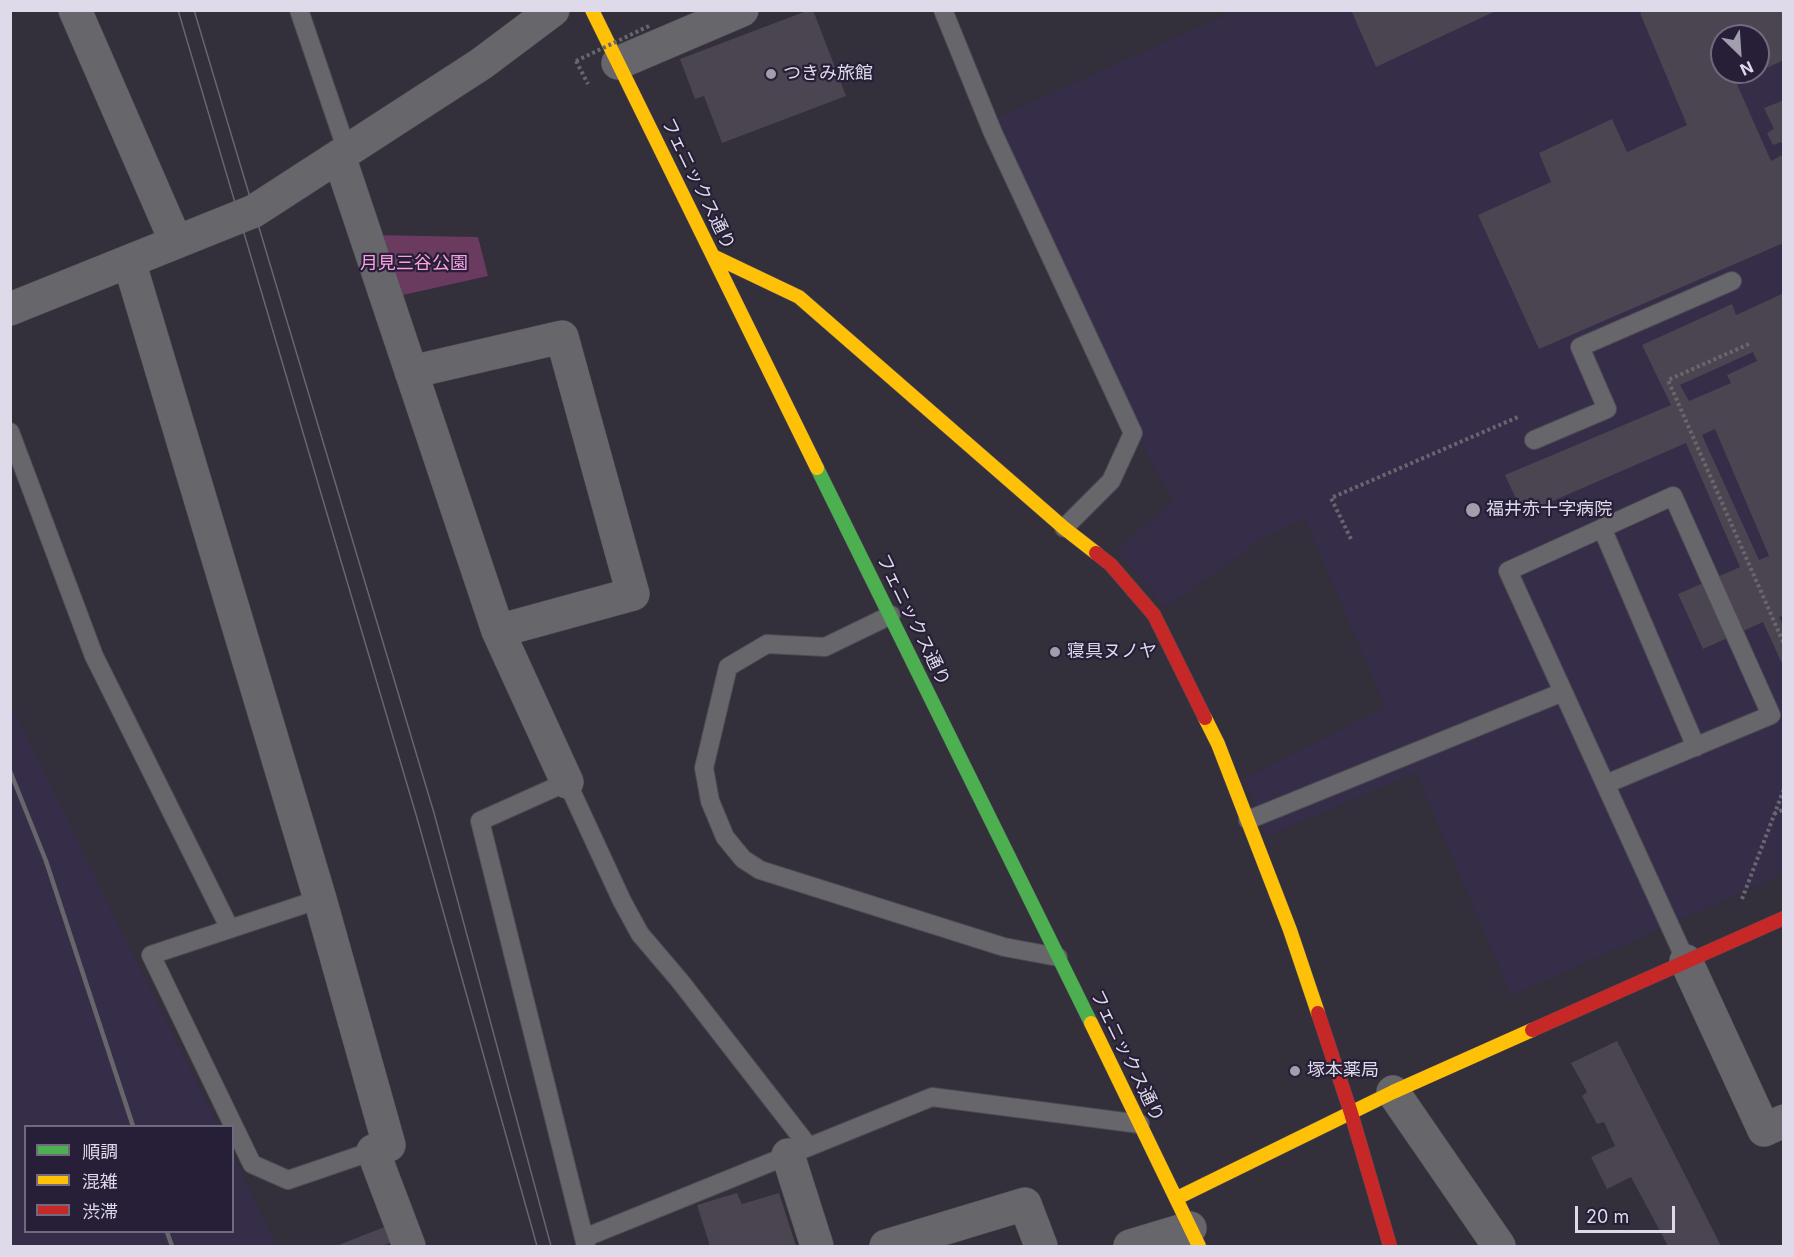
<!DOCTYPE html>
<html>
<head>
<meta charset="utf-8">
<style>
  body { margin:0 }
  #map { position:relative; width:1794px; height:1257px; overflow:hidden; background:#332f3b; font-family:Inter,"Noto Sans JP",sans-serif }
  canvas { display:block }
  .frame { position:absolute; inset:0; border:12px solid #dedaea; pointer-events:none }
  .legend { position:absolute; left:24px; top:1125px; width:210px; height:108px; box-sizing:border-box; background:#271f37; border:2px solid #706a7f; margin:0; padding:8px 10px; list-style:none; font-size:18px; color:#dedaea }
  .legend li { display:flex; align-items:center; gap:12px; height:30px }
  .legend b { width:30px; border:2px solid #706a7f }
  .north { position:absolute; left:1710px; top:24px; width:60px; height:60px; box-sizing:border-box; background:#271f37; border:2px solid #706a7f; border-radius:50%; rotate:155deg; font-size:16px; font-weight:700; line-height:24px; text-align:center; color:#dedaea }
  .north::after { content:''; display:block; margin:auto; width:21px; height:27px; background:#a29ead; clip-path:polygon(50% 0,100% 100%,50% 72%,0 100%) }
  .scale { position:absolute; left:1575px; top:1206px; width:100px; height:27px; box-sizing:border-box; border:3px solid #dedaea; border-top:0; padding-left:8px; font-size:18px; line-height:21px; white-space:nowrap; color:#dedaea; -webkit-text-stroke:4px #271f37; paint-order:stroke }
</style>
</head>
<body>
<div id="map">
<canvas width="1794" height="1257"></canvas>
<div class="frame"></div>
<ul class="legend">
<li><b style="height:8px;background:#4caf50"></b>順調</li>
<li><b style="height:8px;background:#ffc107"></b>混雑</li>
<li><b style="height:8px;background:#c62828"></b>渋滞</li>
</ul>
<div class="north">N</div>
<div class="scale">20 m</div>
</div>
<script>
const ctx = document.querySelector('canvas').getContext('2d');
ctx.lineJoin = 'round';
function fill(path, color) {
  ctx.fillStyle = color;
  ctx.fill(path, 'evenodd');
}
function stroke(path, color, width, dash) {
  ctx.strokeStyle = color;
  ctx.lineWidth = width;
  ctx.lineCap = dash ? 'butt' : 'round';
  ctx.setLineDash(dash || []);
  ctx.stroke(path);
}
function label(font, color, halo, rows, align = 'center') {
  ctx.font = font + ' Inter,"Noto Sans JP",sans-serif';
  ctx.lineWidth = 4.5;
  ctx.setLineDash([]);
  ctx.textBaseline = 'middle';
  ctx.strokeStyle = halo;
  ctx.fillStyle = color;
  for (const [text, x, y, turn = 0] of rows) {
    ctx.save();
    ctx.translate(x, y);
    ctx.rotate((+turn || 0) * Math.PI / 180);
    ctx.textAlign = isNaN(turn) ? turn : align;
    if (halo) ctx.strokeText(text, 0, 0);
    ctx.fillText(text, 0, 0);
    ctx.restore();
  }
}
const built = new Path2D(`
  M1234,11H1783V874L1511,996L1416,773L1267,836L1244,779L1385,706L1305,519L1253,542L1249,549L1165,608L1117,550L1174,500L1149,459L996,118ZM1722,36H1758V72H1722Z
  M11,705L218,1126H26V1232H232L233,1156L277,1246H11Z`);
const green = new Path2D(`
  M372,235L478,237L488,276L394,297Z`);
const building = new Path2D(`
  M809,10H813L846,96L722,143L704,96L695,99L680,59Z
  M1351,10H1498L1376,67Z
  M1645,10H1784V60L1758,72V36H1722V72H1757L1736,82L1771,161L1784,154V249L1781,244L1539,349L1478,215L1551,182L1539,153L1612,119L1627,152L1687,125L1640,13Z
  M1784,100V146L1781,142L1773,145L1767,133L1774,129L1764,108Z
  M1784,293V615L1779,617L1784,627V668L1763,622L1703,649L1678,594L1740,567L1686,443L1523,514L1505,475L1671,405L1642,345L1732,304L1736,315ZM1753,352L1757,361L1727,375L1731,383L1689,401L1680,385ZM1715,429L1769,556L1759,560L1702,435Z
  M1617,1041L1721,1246H1668L1631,1177L1607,1189L1591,1157L1615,1146L1604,1122L1597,1124L1582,1096L1587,1092L1571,1063Z
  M737,1193L742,1204L779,1193L796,1246H710L697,1205Z
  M387,1226L393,1242L382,1246H336Z`);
const path = new Path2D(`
  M576,61L588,84
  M1749,344L1668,380L1784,644
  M1351,539L1331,498L1518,417
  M1774,814L1784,809
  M1742,899L1784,789`);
const lane = new Path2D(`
  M299,10L347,151
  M943,10L993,133L1133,433L1111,481L1064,528
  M10,432L94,656L230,929
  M1534,440L1607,409L1580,347L1732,281
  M1602,528L1696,747
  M891,615L825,647L767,644L728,667L704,768L710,801L725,837L743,859L760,870L1004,947L1058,957
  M1606,784L1771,715L1673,496L1508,571L1686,961
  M1248,820L1563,692
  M320,899L151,955L252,1164L288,1180L373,1151
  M584,1238L932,1097L1140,1124
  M586,1246L480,821L567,782L622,901L640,934L680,981L809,1147`);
const street = new Path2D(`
  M75,10L176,242
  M618,63L742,10
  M339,156L498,631L567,782
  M129,261L320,899L389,1145L373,1151L409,1246
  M10,309L254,211L481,64L553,10
  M411,372L562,337L633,594L498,631
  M1686,961L1764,1130L1784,1121
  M1393,1092L1499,1246
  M788,1155L817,1246
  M886,1246L1025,1204L1041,1246
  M1130,1246L1190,1228`);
const fast = new Path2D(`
  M817,468L1091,1023`);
const slow = new Path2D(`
  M592,10L817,468
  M713,256L799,297L1064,528L1096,553
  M1205,718L1218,744L1290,930L1318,1013
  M1091,1023L1199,1246
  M1177,1198L1393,1092L1532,1030`);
const jam = new Path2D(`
  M1096,553L1111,565L1154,615L1205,718
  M1318,1013L1351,1113L1390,1246
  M1532,1030L1784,918`);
const tram = new Path2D(`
  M178,10L417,818L537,1246
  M194,10L434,813L551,1246`);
const rail = new Path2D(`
  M10,771L46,861L133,1126
  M167,1232L172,1246`);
const pathBridge = new Path2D(`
  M576,61L651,25`);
const markers = [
  [771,74,6,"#a29ead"],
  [1473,510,8,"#a29ead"],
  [1055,652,6,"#a29ead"],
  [1295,1071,6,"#a29ead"]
];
const poiNames = [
  ["つきみ旅館",783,74],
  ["福井赤十字病院",1486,510],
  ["寝具ヌノヤ",1067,652],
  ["塚本薬局",1307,1071]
];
const streetNames = [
  ["フェニックス通り",698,184,64],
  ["フェニックス通り",913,620,64],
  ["フェニックス通り",1127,1056,64]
];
const parkNames = [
  ["月見三谷公園",414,264]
];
fill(built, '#362d49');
fill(green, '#6a3a5f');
fill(building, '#4a4550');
stroke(lane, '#4f4b56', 20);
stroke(street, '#4f4b56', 34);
stroke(fast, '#4f4b56', 15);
stroke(slow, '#4f4b56', 15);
stroke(jam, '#4f4b56', 15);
stroke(path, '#69666e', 4, [3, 3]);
stroke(lane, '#66666b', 18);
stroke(street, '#66666b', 33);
stroke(fast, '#4caf50', 14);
stroke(slow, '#ffc107', 14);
stroke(jam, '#c62828', 14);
stroke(tram, '#67666d', 1.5);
stroke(rail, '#67666d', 4.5);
stroke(pathBridge, '#69666e', 4, [3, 3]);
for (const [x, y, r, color] of markers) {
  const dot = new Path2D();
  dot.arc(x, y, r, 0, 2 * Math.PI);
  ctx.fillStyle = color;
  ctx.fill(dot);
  stroke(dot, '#271f37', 2);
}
label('18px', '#dedaea', '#271f37', poiNames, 'left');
label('18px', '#dedaea', '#271f37', streetNames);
label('18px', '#fca0e2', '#271f37', parkNames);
</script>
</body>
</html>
